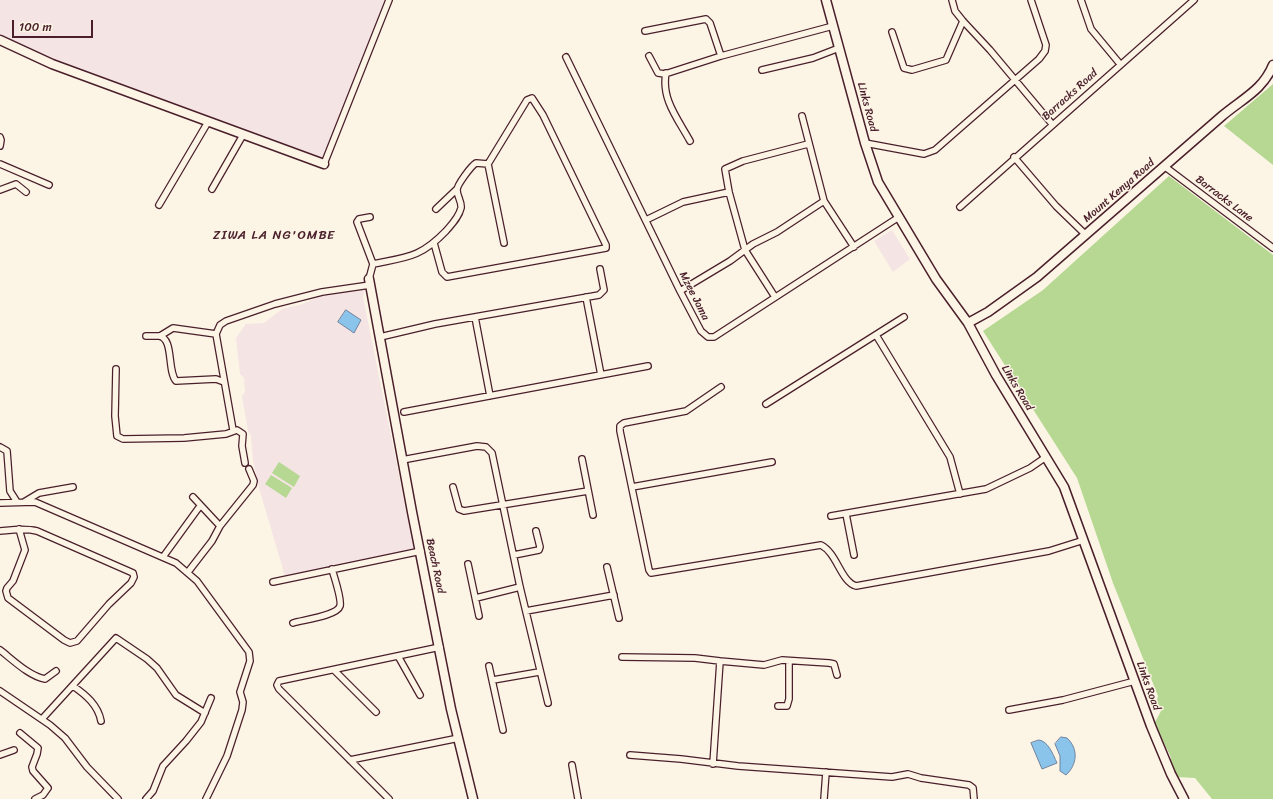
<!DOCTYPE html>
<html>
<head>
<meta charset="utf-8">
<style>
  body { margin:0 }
  #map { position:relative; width:1273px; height:799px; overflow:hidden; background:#fcf5e5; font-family:Sriracha,sans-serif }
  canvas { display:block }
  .scale { position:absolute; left:12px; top:20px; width:81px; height:18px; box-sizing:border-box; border:2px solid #4a1f2b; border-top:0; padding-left:5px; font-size:12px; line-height:14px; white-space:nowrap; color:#4a1f2b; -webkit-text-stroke:3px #fcf5e5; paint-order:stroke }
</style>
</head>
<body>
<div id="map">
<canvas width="1273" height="799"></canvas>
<div class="scale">100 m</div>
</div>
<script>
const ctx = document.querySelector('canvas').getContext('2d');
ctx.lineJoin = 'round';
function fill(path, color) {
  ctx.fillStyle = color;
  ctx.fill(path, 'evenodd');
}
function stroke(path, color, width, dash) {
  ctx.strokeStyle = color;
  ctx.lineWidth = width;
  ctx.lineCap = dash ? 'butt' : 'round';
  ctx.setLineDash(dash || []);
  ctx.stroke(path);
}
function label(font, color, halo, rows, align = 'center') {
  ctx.font = font + ' Sriracha,sans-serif';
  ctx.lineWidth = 3;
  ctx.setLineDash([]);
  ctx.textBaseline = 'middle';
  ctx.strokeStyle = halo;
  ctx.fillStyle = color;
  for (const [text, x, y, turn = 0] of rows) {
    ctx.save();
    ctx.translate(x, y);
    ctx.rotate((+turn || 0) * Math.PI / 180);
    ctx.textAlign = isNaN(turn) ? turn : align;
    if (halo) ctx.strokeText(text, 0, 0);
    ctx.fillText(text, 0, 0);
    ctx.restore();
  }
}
const built = new Path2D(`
  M0,0H388L323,161L51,60L0,35Z
  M892,230L910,259L893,272L874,241Z
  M365,289L363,297L414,550L285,576L259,488L253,461L251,436L248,431L242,396L245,392L244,378L240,374L236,338L246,324L264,323L282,309L303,304L322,295Z`);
const green = new Path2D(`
  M1273,84V165L1224,126Z
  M1169,176L1273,255V799H1212L1195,778L1177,777L1173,769L1170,755L1154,724L1161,711L1157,700L1158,696L1113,583L1077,478L983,331L1043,290Z
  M279,462L300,476L294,487L272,473Z
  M271,475L292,488L286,498L265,484Z`);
const water = new Path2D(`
  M346,310L361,320L354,333L338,322Z
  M1061,737L1067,738C1079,749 1077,765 1066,775L1060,771V756L1055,744Z
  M1039,740C1048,741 1053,754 1057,763L1042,769L1031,743Z`);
const street = new Path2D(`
  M952,0L955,11L963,21L990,50L1052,124
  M1081,0L1091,29L1120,64
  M645,31L706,19L710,23L721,56
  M892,32L904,68L912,70L946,60L963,21
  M649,56L658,73L665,74L721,56L833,26
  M566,57L680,291L701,331L708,337H714L899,217
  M762,70L813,58L839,48
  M666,73C661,99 678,119 690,141
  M802,116L824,201L854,247
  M0,137L1,140L0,146
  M865,143L924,154L935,150L1039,59L1045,51L1046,45L1031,0
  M1014,157L1056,206L1086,235
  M0,164L49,185
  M324,164L389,0
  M1164,166L1273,248
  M212,189L243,135
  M0,190L16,184L26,192
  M159,205L208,122
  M960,207L1194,0
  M436,209L457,189
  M370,217L359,219L357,222L373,264
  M646,220L683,202L729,192
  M434,243L442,272L447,277L606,248V245L543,115L532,98L527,100L488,164L504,243
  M369,279L373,264C407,257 420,258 446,231C452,224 459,217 461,208C462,202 457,196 457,190C457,185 471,166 476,163L488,164
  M680,291L730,261L753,244L777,232L824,201
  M586,297L601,375
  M775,297L745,250L729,192L725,169L743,161L808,144
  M475,317L490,396
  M876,335L950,457L960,494
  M146,336C150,336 155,336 159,336C174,338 167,371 176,381L216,379L224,382
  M160,336L173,328L216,334
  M380,337L435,324L599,295L604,290L600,269
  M116,369L115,416L117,436L123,439L184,438L226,434L237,430L243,434L242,446L245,463
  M721,387L686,411L624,423L620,426V431L649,570L651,573L821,545C837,553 841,582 856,586L1049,551L1084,540
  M766,404L904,317
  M404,412L648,366
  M233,430L216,334L220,325L226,321L275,304L322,292L370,285
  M0,447L7,451L10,491L17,502
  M582,459L593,515
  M402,460L477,446L486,447L492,453L520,587L548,703
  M453,487L459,509L464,511L588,491
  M632,487L772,462
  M193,497L220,526
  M24,502L39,493L73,487
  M0,503L35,502L176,563L197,581L249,652L250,661L240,692L243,702L242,710L227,756L206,799
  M846,514L854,555
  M831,516L986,489L1030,468L1046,457
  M0,531C12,530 24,528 37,531L133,573L134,577L131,583L109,604L77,641L70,643L64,640L8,598L6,591L7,588L13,581L25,550L19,529
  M514,555L539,550L540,547L536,531
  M163,557L200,506
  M468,564L479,616
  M607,567L619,618
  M188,572L212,541L220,526L253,485L254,481L249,469
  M273,582L421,551
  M476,598L520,587
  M526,611L614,595
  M293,623C302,620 337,616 340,606C342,599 334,577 332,569
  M0,650C13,660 29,676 45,679L56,671
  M398,656L420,695
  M622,657L695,658L720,661L713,764
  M720,661L764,665L782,660L829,663L834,664L837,675
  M489,666L503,730
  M334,670L376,712
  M493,680L539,672
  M73,686C86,695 98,705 101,721
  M0,691L50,725L65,738L87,767L118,799
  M778,706H787L789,699V661
  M1009,710L1063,700L1135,681
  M42,719L116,638L147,659L157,668L176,695L205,713
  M20,733L38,748L37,754L32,767L33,771L48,788L43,795L35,799
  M0,755L14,750
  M630,755L681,759L738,766L892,777L908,774L921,778L969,785L973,788L974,799
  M350,760L459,738
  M572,765L578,799
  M146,799L153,791L163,766L186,741L201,722L211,698
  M389,799L279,689L277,685L279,681L440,647
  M824,799L826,772`);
const secondary = new Path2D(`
  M826,0L865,143L878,182L936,279L968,323L996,375L1064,487L1151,726L1171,774L1184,799
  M0,40L52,64L324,164
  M369,279L412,512L451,709L473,799
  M968,323L988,312L1037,277L1222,116C1242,99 1263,90 1273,65`);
const streetNames = [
  ["Barracks Road",1070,95,-42],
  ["Links Road",867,107,75],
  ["Mount Kenya Road",1119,191,-41],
  ["Barracks Lane",1224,199,37],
  ["Mzee Jama",694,296,63],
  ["Links Road",1017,388,59],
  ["Beach Road",435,566,78],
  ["Links Road",1148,686,70]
];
const quarterNames = [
  ["ZIWA LA NG'OMBE",274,236]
];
fill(built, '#f5e4e4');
fill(green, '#b6d892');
fill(water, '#8bc4ea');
stroke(water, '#71829e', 1);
stroke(street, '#4a1f2b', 8);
stroke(secondary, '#4a1f2b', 11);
stroke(street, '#fcf5e5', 5.5);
stroke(secondary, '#fcf5e5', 8);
label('11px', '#4a1f2b', '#fcf5e5', streetNames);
ctx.letterSpacing = '1px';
label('13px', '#4a1f2b', '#fcf5e5', quarterNames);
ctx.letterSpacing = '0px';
</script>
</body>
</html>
